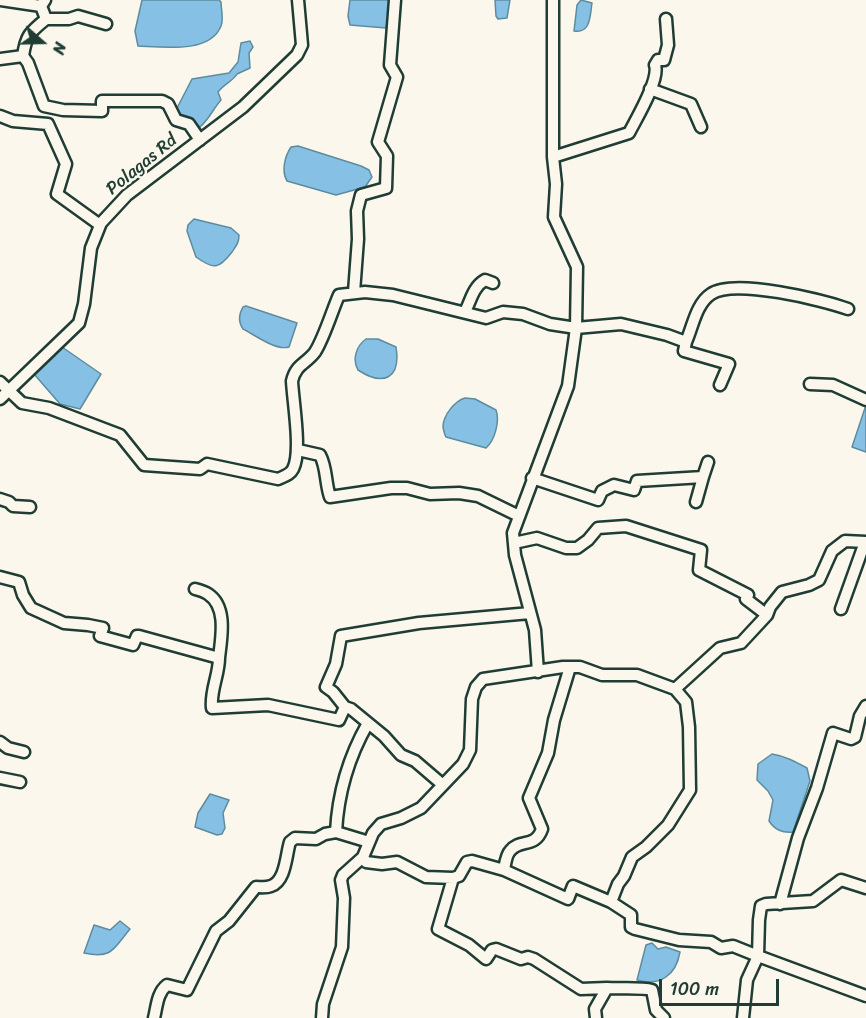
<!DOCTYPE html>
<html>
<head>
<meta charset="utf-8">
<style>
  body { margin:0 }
  #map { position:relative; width:866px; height:1018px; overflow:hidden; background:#fbf7ec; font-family:Sriracha,sans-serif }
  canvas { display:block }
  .north { position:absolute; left:12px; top:12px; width:60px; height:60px; -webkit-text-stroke:4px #fbf7ec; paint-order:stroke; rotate:110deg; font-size:16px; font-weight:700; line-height:24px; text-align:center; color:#1f3d34 }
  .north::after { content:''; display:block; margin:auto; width:21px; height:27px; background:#1f3d34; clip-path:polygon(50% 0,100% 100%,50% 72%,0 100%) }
  .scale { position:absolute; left:659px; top:979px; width:120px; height:27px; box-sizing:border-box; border:3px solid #1f3d34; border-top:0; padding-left:8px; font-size:18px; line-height:21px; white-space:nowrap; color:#1f3d34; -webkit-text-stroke:4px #fbf7ec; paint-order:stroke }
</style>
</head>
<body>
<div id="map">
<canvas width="866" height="1018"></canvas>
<div class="north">N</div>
<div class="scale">100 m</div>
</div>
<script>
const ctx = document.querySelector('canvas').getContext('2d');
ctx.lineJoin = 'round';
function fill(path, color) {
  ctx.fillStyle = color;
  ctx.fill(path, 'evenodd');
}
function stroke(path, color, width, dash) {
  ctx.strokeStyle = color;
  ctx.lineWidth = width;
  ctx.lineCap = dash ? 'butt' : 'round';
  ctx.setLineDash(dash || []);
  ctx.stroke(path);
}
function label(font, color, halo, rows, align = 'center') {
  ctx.font = font + ' Sriracha,sans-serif';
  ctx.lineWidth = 5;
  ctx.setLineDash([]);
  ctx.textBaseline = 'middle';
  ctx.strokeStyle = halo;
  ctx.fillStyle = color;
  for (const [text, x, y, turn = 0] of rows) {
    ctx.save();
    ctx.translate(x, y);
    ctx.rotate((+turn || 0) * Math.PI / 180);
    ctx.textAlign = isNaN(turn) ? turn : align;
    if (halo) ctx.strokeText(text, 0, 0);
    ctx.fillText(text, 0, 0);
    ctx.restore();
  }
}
const water = new Path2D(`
  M142,0H219L221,2C221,9 224,19 221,26C210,54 162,47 138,46L135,31Z
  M350,0H391L386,28L350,25L348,16Z
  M495,0H510L507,18L498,19L496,16Z
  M581,0L592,3C590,15 591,34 574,31L577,5Z
  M250,41L253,47L249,53L250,68L237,74C233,81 224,84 218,92L221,100C213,109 210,118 200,127L180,117L176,110L192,79L229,73L238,62L241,43Z
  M298,146L361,166L369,170L372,177L365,187L336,195L287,181C281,171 285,156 291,147Z
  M194,219L231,228L239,235C239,243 236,246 232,252C219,269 214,270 196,257L187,231L188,225Z
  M246,306L297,323L289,347C276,351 255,335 243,329C238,322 239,314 243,307Z
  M366,339H378L396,347C401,378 384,387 358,370C352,360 356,346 366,339Z
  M62,347L101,374L80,409L60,404L34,374Z
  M465,398L475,399L496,410C500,421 495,440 486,448L446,437C445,436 443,428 443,427C443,415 455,401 465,398Z
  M866,405V452L852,447Z
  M772,754C785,756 796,762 807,768L810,781L793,832C782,833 775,830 769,821L773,800L768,791L757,780L758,764Z
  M210,794L229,800L223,813L225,828L222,834L217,835L195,827L198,813Z
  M120,921L130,929C113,949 113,959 84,953L94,925L110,930Z
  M652,943L658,949L666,947L680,952C676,975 660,987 637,980L646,945Z`);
const minor = new Path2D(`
  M0,0L41,6
  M45,0L41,6L46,19H69L78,16L106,24
  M23,56L28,63L44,106L63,110L102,111V101H162L168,104L176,120L189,124L200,140
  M0,59L23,56C26,35 30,32 46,19
  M650,89L691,104L701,127
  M0,116L13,121L48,124L66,164L57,194L100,225
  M553,157L629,133C636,119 660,80 655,65L658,60H664L668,45L666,19
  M354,292L358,239L357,211L361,195L386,188L387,156L378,142L397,77L390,65L395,0
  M465,312C471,300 473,287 485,280L493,283
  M686,342C693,326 696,304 711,294C734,278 823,300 848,309
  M0,382L22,403L49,408L120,435L144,465L200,469L207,464L278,479C284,476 290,475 293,469C302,452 293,402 292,381C296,364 306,364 315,352C324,338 332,311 339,295L365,292L393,295L486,318L503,312L523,314L550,324L576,328L621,324L667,335L686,342L684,351L729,364L720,385
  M810,384L833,385L866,400
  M0,399L79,323L84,304L91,248L101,223L127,195L243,107L297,55L302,45L298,0
  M298,450L320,455C327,468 325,482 330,497L391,488H407L430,494L459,493L478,496L519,516
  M703,477L708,462
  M532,478L598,500L602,491L614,485L634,490L637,481L703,477L696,502
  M0,499L9,502L13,506L30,507
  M514,543L537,538L566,548H577L588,540L598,528L626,526L701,550L699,570L748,595L746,599L767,615
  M0,577L19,582L23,595L31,608L64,623L88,625L103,628L100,636L133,645L137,636H139L219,658C219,675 210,691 212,708L268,705L339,720L345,707L351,709L384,736L401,755L415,761L443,785
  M195,589C199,590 205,592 208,594C228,607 221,639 219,658
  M841,609L865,542
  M538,672L535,630L515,555L513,533L568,386L576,328L577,267L554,217L556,184L553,157V0
  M345,707L333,692L326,687L336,664L341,636L419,623L530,613
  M0,742L8,748L24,752
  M0,778L20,782
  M336,832C338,792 348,758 368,723
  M363,857L366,862L382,864L397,862L426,877L453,878L438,929L469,945L486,959L492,950L496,949L521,959L528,957L534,959L581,989L607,988
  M504,870C505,865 506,855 510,851C520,838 535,849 542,829L529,798L548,753L554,720L570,667
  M453,878L459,876L467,862L472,861L504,870L568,899L573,886L611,902L618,884L624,876L632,857L646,847L668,825L690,790L689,727L686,702L675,689
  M866,888L841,880L813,901L766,904L761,906L759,920L758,956L866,996
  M611,902L631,915V927L635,929L679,940L711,942L721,948L733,946L758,956L747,980L743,1018
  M780,904L798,838L817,788L833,733L851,739L855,737L860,716L866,706
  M154,1018C157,1006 157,993 167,985L187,990L216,931L229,921L256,887C261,887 266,888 271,886C286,881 286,854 290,842L295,838L316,839L325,834L336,832L369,842
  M322,1018L323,1004L342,947L344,898L341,880L343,875L363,857L373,833L381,824L401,818L421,808L463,764L470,750L472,699L476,687L483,679L563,667H580L602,675H637L675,689L720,648L741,643L767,615L770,607L782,592L809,585L819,580L832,551L845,541L866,542
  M596,1018L595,1009L607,988C619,989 641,987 652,990L656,1010L664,1018`);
const streetNames = [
  ["Polagas Rd",142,165,-39]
];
fill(water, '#86c1e5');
stroke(water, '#5d8c9e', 1.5);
stroke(minor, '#1f3d34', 15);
stroke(minor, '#fbf7ec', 10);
label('18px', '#1f3d34', '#fbf7ec', streetNames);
</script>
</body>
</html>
